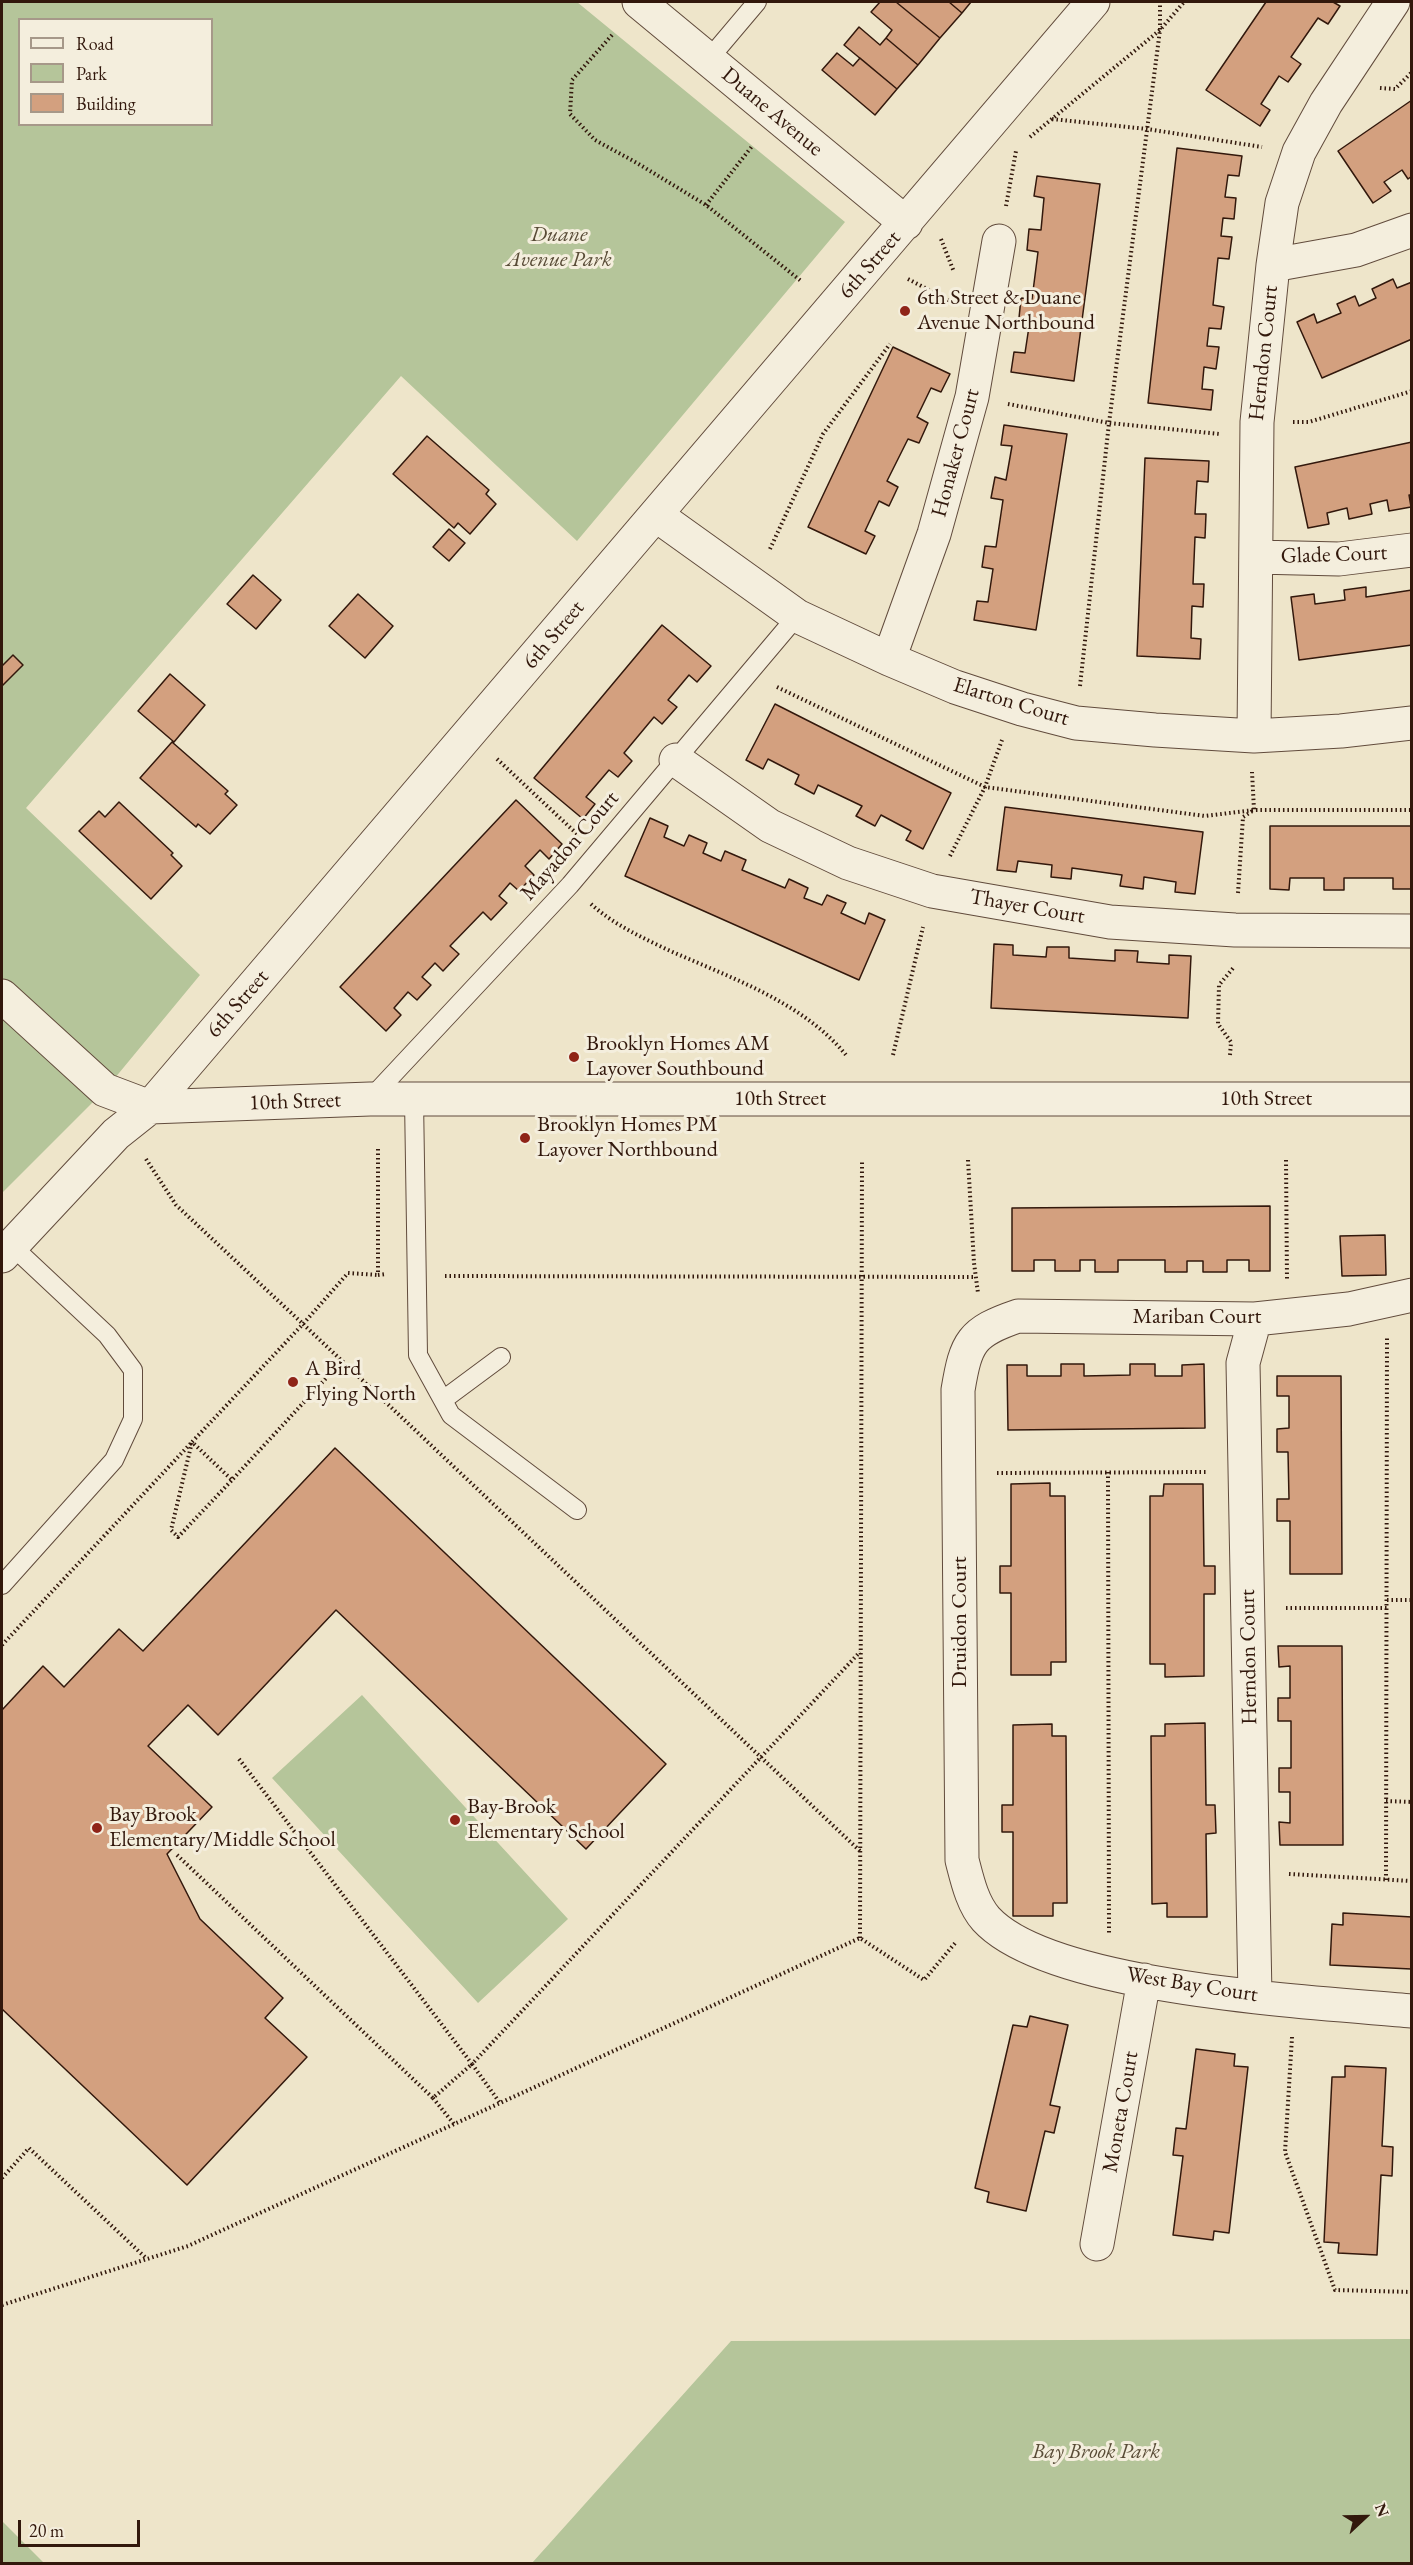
<!DOCTYPE html>
<html>
<head>
<meta charset="utf-8">
<style>
  body { margin:0 }
  #map { position:relative; width:1413px; height:2565px; overflow:hidden; background:#eee5ca; font-family:"EB Garamond",serif }
  canvas { display:block }
  .frame { position:absolute; inset:0; border:3px solid #32180c; pointer-events:none }
  .legend { position:absolute; left:18px; top:18px; width:195px; height:108px; box-sizing:border-box; background:#f4eedd; border:2px solid #a69889; margin:0; padding:8px 10px; list-style:none; font-size:18px; color:#32180c }
  .legend li { display:flex; align-items:center; gap:12px; height:30px }
  .legend b { width:30px; border:2px solid #a69889 }
  .north { position:absolute; left:1335px; top:2487px; width:60px; height:60px; -webkit-text-stroke:4px #f4eedd; paint-order:stroke; rotate:68deg; font-size:16px; font-weight:700; line-height:24px; text-align:center; color:#32180c }
  .north::after { content:''; display:block; margin:auto; width:21px; height:27px; background:#32180c; clip-path:polygon(50% 0,100% 100%,50% 72%,0 100%) }
  .scale { position:absolute; left:18px; top:2520px; width:122px; height:27px; box-sizing:border-box; border:3px solid #32180c; border-top:0; padding-left:8px; font-size:18px; line-height:21px; white-space:nowrap; color:#32180c; -webkit-text-stroke:4px #f4eedd; paint-order:stroke }
</style>
</head>
<body>
<div id="map">
<canvas width="1413" height="2565"></canvas>
<div class="frame"></div>
<ul class="legend">
<li><b style="height:8px;background:#f4eedd"></b>Road</li>
<li><b style="height:16px;background:#b5c59a"></b>Park</li>
<li><b style="height:16px;background:#d3a07f"></b>Building</li>
</ul>
<div class="north">N</div>
<div class="scale">20 m</div>
</div>
<script>
const ctx = document.querySelector('canvas').getContext('2d');
ctx.lineJoin = 'round';
function fill(path, color) {
  ctx.fillStyle = color;
  ctx.fill(path, 'evenodd');
}
function stroke(path, color, width, dash) {
  ctx.strokeStyle = color;
  ctx.lineWidth = width;
  ctx.lineCap = dash ? 'butt' : 'round';
  ctx.setLineDash(dash || []);
  ctx.stroke(path);
}
function label(font, color, halo, rows, align = 'center') {
  ctx.font = font + ' "EB Garamond",serif';
  ctx.lineWidth = 6;
  ctx.setLineDash([]);
  ctx.textBaseline = 'middle';
  ctx.strokeStyle = halo;
  ctx.fillStyle = color;
  for (const [text, x, y, turn = 0] of rows) {
    ctx.save();
    ctx.translate(x, y);
    ctx.rotate((+turn || 0) * Math.PI / 180);
    ctx.textAlign = isNaN(turn) ? turn : align;
    if (halo) ctx.strokeText(text, 0, 0);
    ctx.fillText(text, 0, 0);
    ctx.restore();
  }
}
const green = new Path2D(`
  M2,2H577L845,222L577,541L401,376L26,808L200,975L105,1090L2,1193ZM20,20H212V124H20Z
  M362,1695L568,1919L478,2003L272,1778Z
  M1411,2339V2563H532L731,2341Z
  M2,2521L44,2563H2Z`);
const building = new Path2D(`
  M880,2H896L940,38L918,65L886,38L892,30L871,12Z
  M896,2H949L962,13L940,38Z
  M949,2H971L962,13Z
  M1266,2H1333L1340,6L1328,24L1318,18L1291,57L1301,64L1288,82L1279,76L1261,104L1270,110L1260,126L1206,90Z
  M859,27L880,45L886,38L918,65L897,89L844,45Z
  M837,53L853,66L860,58L897,89L875,115L822,70Z
  M1412,100V176L1408,179L1402,170L1384,182L1391,191L1373,203L1338,151Z
  M1177,148L1242,156L1239,176L1228,175L1225,197L1236,198L1234,219L1223,218L1221,236L1232,237L1229,259L1218,258L1213,305L1224,307L1221,329L1209,328L1207,346L1219,347L1216,369L1204,367L1202,389L1213,390L1211,410L1148,403Z
  M1037,176L1100,184L1074,381L1011,372L1014,352L1025,353L1030,320L1019,318L1021,298L1032,299L1038,252L1027,250L1029,229L1041,230L1044,198L1034,196Z
  M1393,279L1397,288L1412,282V339L1322,378L1297,322L1314,314L1317,323L1341,313L1337,304L1355,296L1359,306L1376,298L1372,289Z
  M893,347L950,374L941,392L931,388L917,417L928,423L919,443L908,439L887,481L898,487L889,506L879,501L865,531L875,536L866,554L808,527Z
  M1004,425L1067,434L1036,630L974,620L977,601L988,602L993,569L982,567L985,546L996,547L1003,500L991,498L995,477L1006,480L1012,446L1001,445Z
  M427,436L489,490L486,494L496,504L470,534L458,523L454,528L393,474Z
  M1412,442V495H1409L1411,507L1389,511L1387,500L1370,504L1372,514L1349,519L1347,508L1327,513L1329,524L1308,528L1295,467Z
  M1145,458L1209,461L1208,482L1197,481L1195,514H1206L1205,538L1195,537L1193,584H1204L1203,607L1192,606L1191,638L1201,639L1200,659L1137,656Z
  M449,529L465,543L449,561L433,547Z
  M253,575L281,600L256,629L227,604Z
  M1366,587V597L1412,590V645L1299,660L1291,597L1314,594L1315,604L1345,600L1344,590Z
  M358,594L393,626L365,658L329,626Z
  M662,625L711,666L697,682L689,675L668,700L677,707L662,724L654,717L624,753L632,761L618,777L609,770L586,797L595,804L583,819L534,778Z
  M13,655L23,665L2,686V666Z
  M170,674L205,705L174,742L138,711Z
  M775,704L951,793L923,849L906,840L911,831L881,815L875,826L856,816L862,806L818,785L814,794L795,784L799,775L768,759L763,769L746,760Z
  M172,742L228,791L225,794L237,805L210,834L198,824L196,827L140,778Z
  M516,800L562,844L549,859L540,850L525,866L534,875L519,891L510,883L499,896L507,903L491,920L483,912L450,946L459,954L443,971L435,963L422,977L431,985L417,1000L408,992L394,1008L401,1015L386,1031L340,987Z
  M119,802L173,853L171,855L182,866L151,899L79,831L99,811L105,817Z
  M1005,807L1203,832L1195,894L1175,892L1176,882L1144,877L1143,889L1120,886L1122,875L1072,868L1071,879L1051,877L1052,865L1018,861L1016,872L997,870Z
  M650,818L668,826L664,837L684,846L689,835L707,843L703,853L721,861L725,851L746,860L742,870L785,888L789,879L808,888L804,898L822,905L827,895L846,903L841,913L865,924L869,913L885,920L859,980L625,876Z
  M1270,826H1412V889H1393V878H1344V890H1324V878H1290L1289,890L1270,889Z
  M994,944L1013,945V955L1046,957L1047,947H1069V958L1115,961V950L1138,951L1137,962L1169,964V955L1191,956L1188,1018L991,1008Z
  M1270,1206V1271H1249V1260H1227V1272H1203V1261H1187V1272H1165V1260H1118V1272H1095V1260H1080V1271H1055V1260H1034V1271H1012V1208Z
  M1385,1235L1386,1275L1342,1276L1340,1236Z
  M1061,1364H1084V1376L1130,1375V1364H1155V1376H1182V1365L1204,1364L1205,1428L1008,1430L1007,1365H1027V1376H1061Z
  M1277,1376H1341L1342,1574H1290V1521H1277V1499H1289L1288,1452H1277V1429L1289,1428V1396H1277Z
  M335,1448L666,1764L586,1849L336,1610L218,1735L188,1705L148,1746L212,1807L167,1854L200,1919L283,1998L265,2018L307,2057L187,2185L2,2009V1710L43,1666L64,1687L119,1629L143,1651Z
  M1050,1483V1496H1065L1066,1662H1051V1675H1011V1593H1000V1566H1011V1484Z
  M1164,1484H1203L1204,1566H1215V1594H1204V1676L1165,1677V1664H1150V1496H1163Z
  M1278,1646H1342L1343,1845H1280L1279,1822L1290,1823V1792H1279V1768H1291V1721H1278V1698H1290V1666L1279,1667Z
  M1205,1723L1206,1805H1215L1216,1833L1206,1834L1207,1917H1167V1903L1152,1904L1151,1736H1165V1724Z
  M1052,1724V1736H1066L1067,1903H1053V1916H1013V1832H1002V1805H1013V1725Z
  M1343,1913L1412,1917V1980L1411,1969L1330,1965L1332,1924L1343,1925Z
  M1030,2016L1068,2025L1050,2105L1060,2107L1054,2133L1045,2131L1026,2211L987,2202L989,2192L975,2188L1013,2025L1027,2027Z
  M1196,2049L1235,2054L1234,2066L1248,2067L1229,2233L1214,2231L1213,2240L1173,2235L1183,2156L1173,2155L1176,2128L1186,2129Z
  M1345,2066L1386,2068L1382,2146L1393,2147L1392,2176L1381,2175L1377,2255L1338,2253L1339,2243L1324,2242L1332,2077H1345Z`);
const path = new Path2D(`
  M612,35L572,80L570,114L595,140L637,163L706,205L801,281
  M1380,88L1395,89L1412,72
  M1052,119L1147,129L1262,147
  M1030,137L1160,30L1184,2
  M706,205L753,145
  M1006,206L1016,151
  M941,239L954,272
  M908,279L950,301
  M1008,404L1109,423L1220,434
  M1293,422H1309L1412,391
  M770,549L823,434L890,344
  M1080,686L1109,423L1160,30V2
  M777,687L985,787L1205,816L1254,810H1412
  M497,759L577,834
  M950,856L985,787L1002,740
  M1238,893L1243,817L1254,810L1252,772
  M591,904C613,924 639,936 666,949C728,977 802,1001 846,1055
  M893,1055L923,927
  M1230,1055L1231,1042L1218,1024L1219,985L1234,967
  M378,1149V1275L386,1274
  M146,1159L176,1205L303,1324L348,1273L378,1275
  M968,1160L974,1263L978,1293
  M1286,1160L1287,1280
  M445,1276L976,1277
  M341,1362L232,1480L192,1442L303,1324L860,1851
  M1108,1472L1109,1934
  M997,1473L1208,1472
  M1387,1600H1412
  M1286,1608H1387
  M2,1645L192,1442L171,1530L178,1537L232,1480
  M239,1759L472,2064L860,1652
  M1386,1801L1412,1802
  M177,1855L433,2098L472,2064L500,2103
  M1289,1874L1412,1881
  M1386,1880L1387,1337
  M860,1938L862,1160
  M1292,2037L1285,2152L1335,2290L1412,2292
  M433,2098L454,2124
  M2,2178L29,2148L147,2259
  M2,2305L188,2246L860,1938L924,1980L956,1942`);
const service = new Path2D(`
  M708,60L757,2
  M370,1099L570,885L797,616
  M414,1099L418,1355L451,1415L577,1510
  M443,1400L501,1357
  M2,1585L114,1460L133,1419V1370L107,1335L11,1245`);
const minor = new Path2D(`
  M639,2L906,223
  M1273,265L1356,250L1412,230
  M656,515L797,616L889,659L955,687L1022,709L1076,723L1155,730L1254,736L1341,731L1412,723
  M1256,557L1339,559L1412,550
  M889,659L934,534L972,397L999,241
  M1254,736L1257,422L1273,265L1282,203L1299,152L1326,103L1393,2
  M676,760L770,826L848,863L932,891L1110,922L1235,930L1412,931
  M2,996L105,1090L150,1107L1093,2
  M1412,1295L1349,1309L1255,1319L1018,1316C971,1332 966,1342 958,1390L962,1860C967,1879 972,1903 986,1919C1050,1989 1314,2002 1412,2011
  M1255,1319L1243,1363L1255,1996
  M1097,2244L1144,1980`);
const tertiary = new Path2D(`
  M2,1256L116,1134L150,1107L370,1099H1412`);
const markers = [
  [905,311,6,"#8f2418"],
  [574,1057,6,"#8f2418"],
  [525,1138,6,"#8f2418"],
  [293,1382,6,"#8f2418"],
  [455,1820,6,"#8f2418"],
  [97,1828,6,"#8f2418"]
];
const streetNames = [
  ["Duane Avenue",772,112,40],
  ["6th Street",870,265,-49],
  ["Herndon Court",1264,353,-84],
  ["Honaker Court",956,453,-75],
  ["Glade Court",1334,555,-2],
  ["6th Street",554,635,-50],
  ["Elarton Court",1011,702,17],
  ["Mayadon Court",570,846,-49],
  ["Thayer Court",1027,907,10],
  ["6th Street",238,1004,-49],
  ["10th Street",780,1099],
  ["10th Street",1266,1099],
  ["10th Street",295,1102,-2],
  ["Mariban Court",1197,1317],
  ["Druidon Court",960,1622,-90],
  ["Herndon Court",1249,1657,-91],
  ["West Bay Court",1192,1985,9],
  ["Moneta Court",1121,2112,-80]
];
const parkNames = [
  ["Duane",559,235],
  ["Avenue Park",559,260],
  ["Bay Brook Park",1096,2452]
];
const poiNames = [
  ["6th Street & Duane",917,298],
  ["Avenue Northbound",917,323],
  ["Brooklyn Homes AM",586,1044],
  ["Layover Southbound",586,1069],
  ["Brooklyn Homes PM",537,1125],
  ["Layover Northbound",537,1150],
  ["A Bird",305,1369],
  ["Flying North",305,1394],
  ["Bay-Brook",467,1807],
  ["Elementary School",467,1832],
  ["Bay Brook",109,1815],
  ["Elementary/Middle School",109,1840]
];
fill(green, '#b5c59a');
fill(building, '#d3a07f');
stroke(building, '#32180c', 1.5);
stroke(service, '#614b3c', 20);
stroke(minor, '#614b3c', 35);
stroke(tertiary, '#614b3c', 35);
stroke(path, '#32180c', 4, [1.5, 3]);
stroke(service, '#f4eedd', 18);
stroke(minor, '#f4eedd', 33);
stroke(tertiary, '#f4eedd', 33);
for (const [x, y, r, color] of markers) {
  const dot = new Path2D();
  dot.arc(x, y, r, 0, 2 * Math.PI);
  ctx.fillStyle = color;
  ctx.fill(dot);
  stroke(dot, '#f4eedd', 2);
}
label('22px', '#32180c', '#f4eedd', streetNames);
label('italic 22px', '#594c37', '#f4eedd', parkNames);
label('22px', '#32180c', '#f4eedd', poiNames, 'left');
</script>
</body>
</html>
